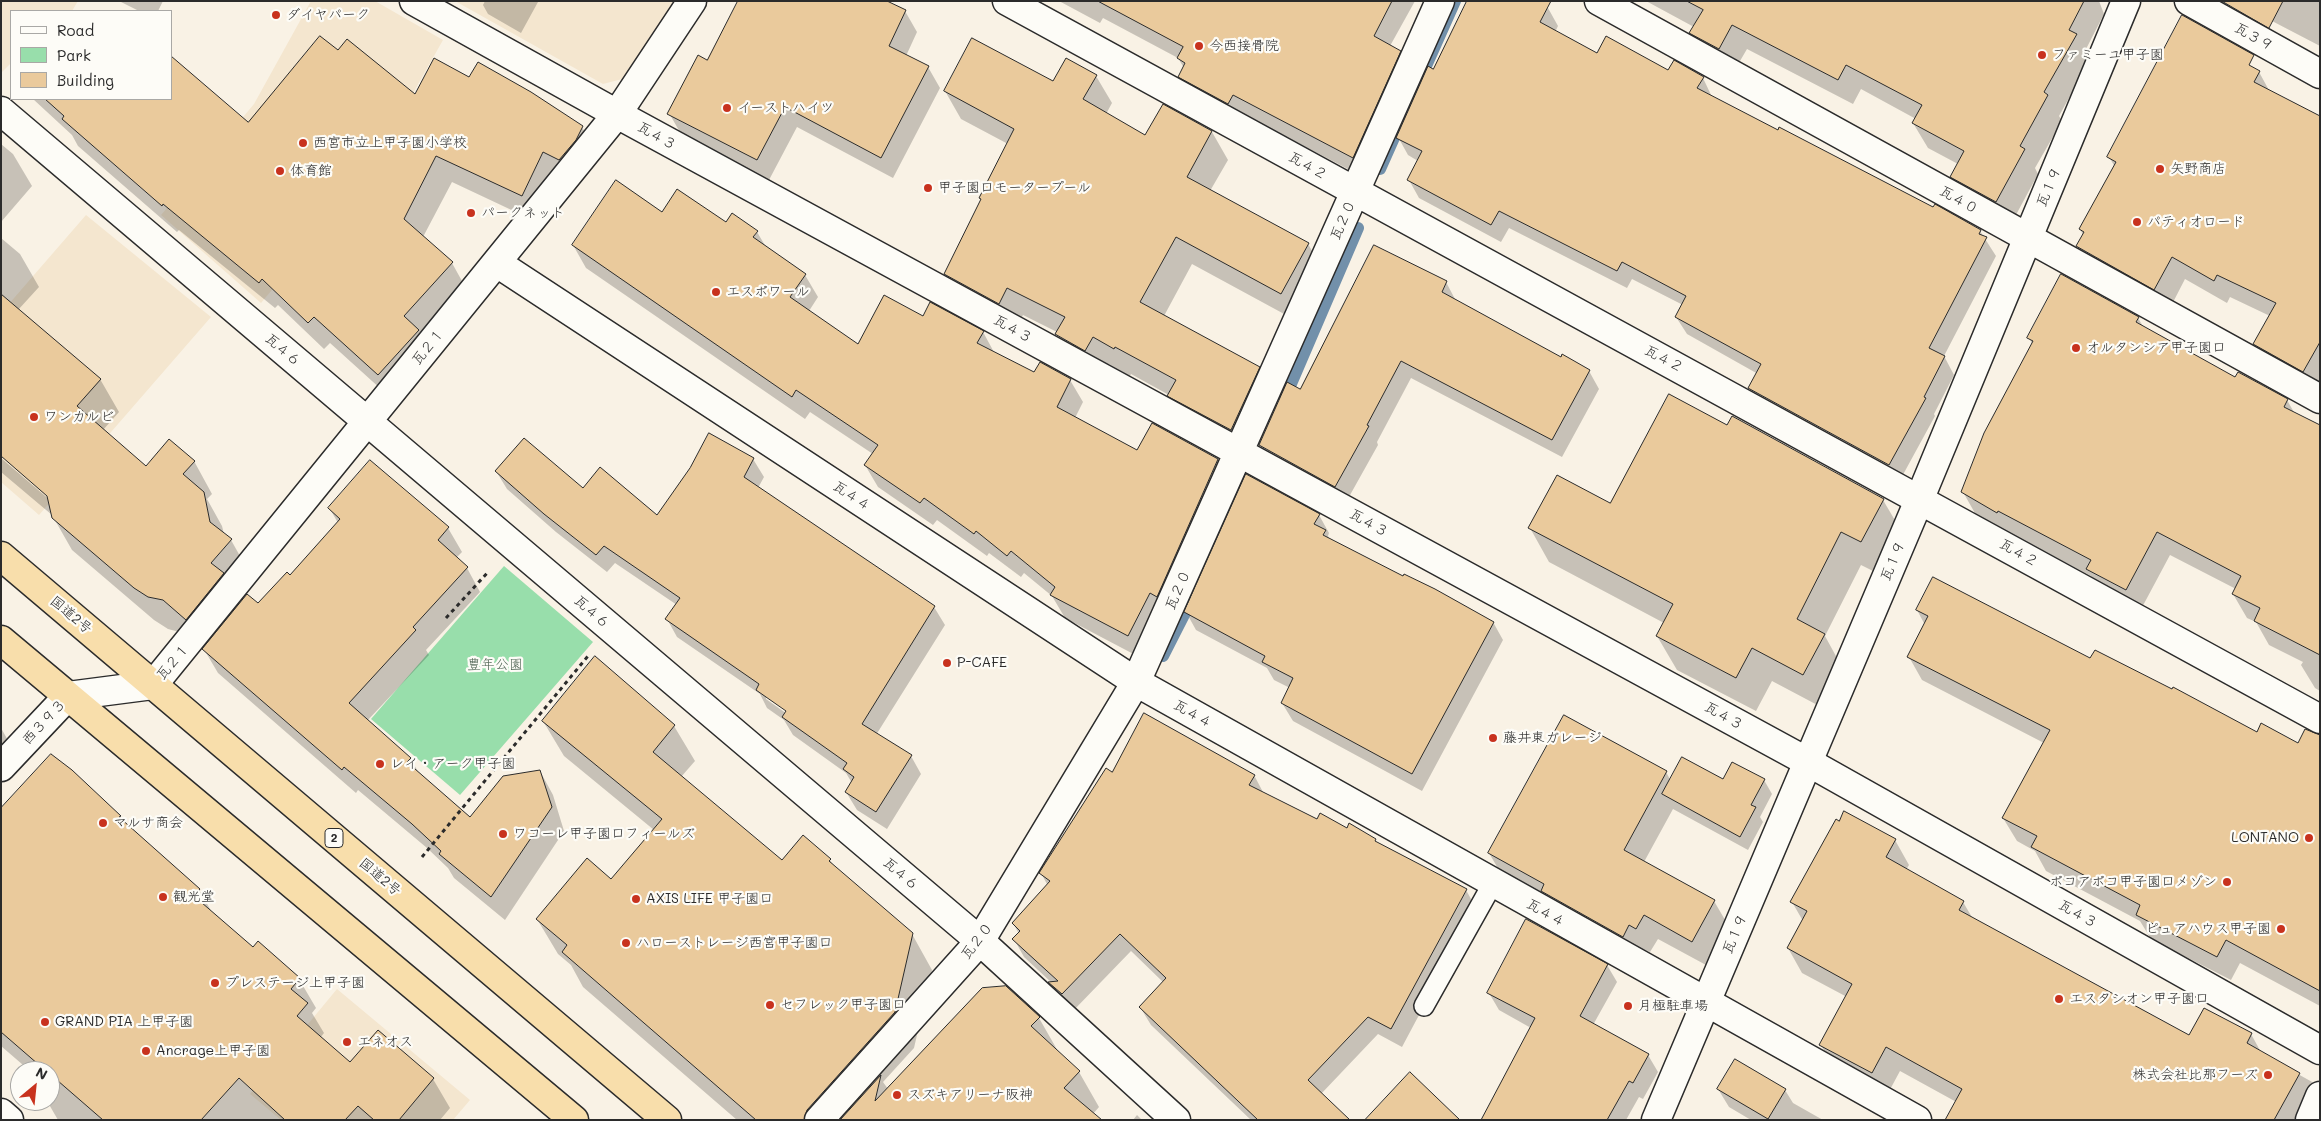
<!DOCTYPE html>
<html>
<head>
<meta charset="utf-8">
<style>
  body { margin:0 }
  #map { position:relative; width:2321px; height:1121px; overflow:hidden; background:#f9f2e5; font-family:Mali,sans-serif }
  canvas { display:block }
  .frame { position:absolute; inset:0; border:2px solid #2b2b2b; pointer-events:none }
  .legend { position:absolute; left:10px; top:10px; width:162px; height:90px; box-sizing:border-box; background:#fdfcf7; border:1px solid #a9a8a5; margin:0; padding:6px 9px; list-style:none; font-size:15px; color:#2b2b2b }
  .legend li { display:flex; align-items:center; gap:10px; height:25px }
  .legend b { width:25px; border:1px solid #a9a8a5 }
  .north { position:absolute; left:10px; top:1061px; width:50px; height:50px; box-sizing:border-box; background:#fdfcf7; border:1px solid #a9a8a5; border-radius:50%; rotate:28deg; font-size:14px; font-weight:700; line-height:20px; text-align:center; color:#2b2b2b }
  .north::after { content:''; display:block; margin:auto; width:18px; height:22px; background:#c8321e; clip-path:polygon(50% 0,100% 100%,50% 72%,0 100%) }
</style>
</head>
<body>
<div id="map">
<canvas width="2321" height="1121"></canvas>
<div class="frame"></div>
<ul class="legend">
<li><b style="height:6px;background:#fdfcf7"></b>Road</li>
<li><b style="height:14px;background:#98deab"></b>Park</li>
<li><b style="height:14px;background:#eaca9c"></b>Building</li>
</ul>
<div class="north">N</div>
</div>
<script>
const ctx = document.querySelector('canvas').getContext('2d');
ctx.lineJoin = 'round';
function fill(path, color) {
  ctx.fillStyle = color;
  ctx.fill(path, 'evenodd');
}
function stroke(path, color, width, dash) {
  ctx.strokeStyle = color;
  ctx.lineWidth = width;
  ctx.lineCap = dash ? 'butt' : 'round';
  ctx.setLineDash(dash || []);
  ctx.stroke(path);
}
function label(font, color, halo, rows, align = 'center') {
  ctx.font = font + ' Mali,"Klee One",sans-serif';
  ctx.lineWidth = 4.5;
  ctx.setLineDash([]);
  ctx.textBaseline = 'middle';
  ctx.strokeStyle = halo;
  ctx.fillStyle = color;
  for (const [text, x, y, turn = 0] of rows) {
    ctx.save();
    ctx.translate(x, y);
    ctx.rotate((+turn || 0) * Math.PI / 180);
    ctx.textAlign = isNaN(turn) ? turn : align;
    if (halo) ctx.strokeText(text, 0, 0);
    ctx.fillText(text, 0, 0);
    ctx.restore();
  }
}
const built = new Path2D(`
  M1,1H78L72,11H11V63L1,73Z
  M311,1H375L443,40L363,182L261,303L161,215L254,104Z
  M455,1H675L626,78L603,84Z
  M86,215L211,317L39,515L1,482V313Z
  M337,989L470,1100L453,1120H281L250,1094Z`);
const green = new Path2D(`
  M504,566L593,642L460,795L371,719Z`);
const shadow = new Path2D(`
  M119,1H163L158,11H139Z
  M485,1H538V2L521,33L488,14L483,5Z
  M884,1L905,11L917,32L906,56L928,67L940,88L893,178L797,127L769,180L681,134L669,113L707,61Z
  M1059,1H1415L1390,46L1400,52L1412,73L1365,178L1245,115L1240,124L1191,97L1179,77L1184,68L1178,58L1103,18L1100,23Z
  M1536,1L1548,8L1558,26L1555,32L1598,54L1703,78L1712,97L1980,231L1996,256L1944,356L1954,375L1934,414L1935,416L1899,482L1760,406L1749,388L1758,374L1687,334L1676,317L1683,305L1632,279L1627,288L1509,228L1501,242L1419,198L1409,180L1418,161L1408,155L1398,137L1433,70Z
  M1646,1H2099L2104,14L2085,51L2090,60L2059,116L2062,121L2035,168L2038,174L2010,226L1966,202L1952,177L1958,164L1928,148L1913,123L1916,119L1861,89L1853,104L1747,49L1733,73L1705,58L1691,33L1694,27Z
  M2261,1H2320V46L2272,21Z
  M338,52L415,96L470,79L582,127L597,154L537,222L452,182L423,237L452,263L467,290L393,400L330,343L324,349L278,305L275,308L179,230L177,232L78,146L72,135L33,99H171L248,124Z
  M2259,72L2270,92L2320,121V388L2268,367L2255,344L2270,316L2230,297L2227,303L2185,279L2168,312L2090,269L2077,246L2083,235L2080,229L2115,167L2109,157Z
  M1096,76L1112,103L1106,114L1146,137L1163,106L1212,132L1228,160L1210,191L1308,244L1324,271L1297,321L1192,264L1164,316L1259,368L1275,396L1247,457L1185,423L1169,395L1131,374L1130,376L1109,364L1102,378L1072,362L1056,334L1057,332L1023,315L1015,331L961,302L945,274L1008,144L961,119L945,91L1054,83Z
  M1,144L13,154L32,186L1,222Z
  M662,213L726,223L757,232L766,247L805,275L818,297L809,311L859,346L924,318L983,332L995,354L1034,374L1070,380L1083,402L1075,418L1138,451L1218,460L1231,482L1141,658L1065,618L1052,596L1024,573L1021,577L989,553L987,556L937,520L933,525L878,487L865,465L873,454L810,412L805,419L586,268L573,245Z
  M1,238L20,254L39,287L18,310L100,379L119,412L103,430L146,467L194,461L212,494L207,499L222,526L224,534L231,540L249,572L232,591L240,605L258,604L290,577L338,523L330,509L370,462L448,528L462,552L456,558L467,568L480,592L426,650L429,655L367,721L410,758L420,775L470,819L540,771L553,795L564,831L505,920L454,878L448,868L427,848L358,790L356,793L218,673L205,651L183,633L168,629L154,620L72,550L52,515L1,472V458L51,501L53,499L1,455Z
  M1446,282L1456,301L1561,359L1589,371L1599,389L1562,457L1411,378L1377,442L1378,445L1345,504L1270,463L1260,445L1301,391Z
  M2138,318L2144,328L2236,378L2239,373L2287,400L2295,414L2320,427V691L2315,688L2301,665L2303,662L2269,645L2256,622L2247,618L2233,594L2236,589L2170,555L2139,613L2101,593L2091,576L1976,515L1963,492L2033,345L2029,338Z
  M1727,427L1883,500L1903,534L1881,575L1861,565L1825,636L1843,669L1823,708L1772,681L1756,711L1677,670L1657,636L1664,623L1549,562L1530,528L1611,505Z
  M753,459L764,477L758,488L934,607L945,625L876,735L911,756L921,774L887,829L857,810L846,792L852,783L846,773L793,735L784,720L767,708L760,694L677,637L667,619L677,605L615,563L607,572L556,532L507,489L496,471L583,490L657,517ZM766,696L792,714L790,716L766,699Z
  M1319,515L1329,533L1328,536L1330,540L1493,622L1503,640L1422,791L1293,721L1282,703L1290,688L1274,680L1267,668L1196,630L1186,612Z
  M1917,610L2091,660L2257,733L2320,755V1006L2240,963L2231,980L2151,939L2140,921L2046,871L2035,851L2017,841L2003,818L2044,743L1922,680L1909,657L1925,625Z
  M543,721L674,726L695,761L681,777L782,861L830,860L835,868L912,934L932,970L914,1048L883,1082L888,1089L1039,1018L1059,1053L1079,1072L1099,1107L1093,1114L1100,1120H737L583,987L571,965L558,954L537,919L611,880L654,830L564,756Z
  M1,728L10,744L1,754Z
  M1666,772L1671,781L1764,780L1772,794L1760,817L1763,822L1748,850L1673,809L1644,862L1714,901L1728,925L1706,965L1658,939L1650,952L1643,949L1637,960L1503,877L1489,853Z
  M1112,774L1254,775L1264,794L1318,820L1375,840L1377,843L1466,890L1476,908L1402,1047L1378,1034L1321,1094L1348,1120H1251L1151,1025L1140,1007L1163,982L1131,951L1072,1012L1060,1000L1050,983H1052L1024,957L1014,939L1019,934L1013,923L1048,886L1041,873Z
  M1,810L120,817L123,823L199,890L213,914L253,949L258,943L299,979L316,1008L312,1013L324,1033L320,1038L350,1063L433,1079L450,1108L440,1120H58L47,1101H50L52,1090L50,1088V1071H30L1,1046Z
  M1895,840L1909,865L1906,870L1963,902L1973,919L2190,1037L2251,1034L2262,1054L2314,1083L2320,1093L2317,1120H1969L1960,1104L1900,1071L1886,1097L1835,1070L1821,1045L1847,997L1802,973L1788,948L1803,921L1792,902Z
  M1607,965L1617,982L1593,1025L1648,1055L1658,1072L1643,1099L1639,1097L1626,1120H1486L1531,1028L1499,1010L1489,993Z
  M1718,1089L1785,1090L1793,1103L1823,1120H1751L1729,1107Z
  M1137,1115L1142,1120H1133Z`);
const stream = new Path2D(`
  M1380,169L1455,1
  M1285,398L1358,228
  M1163,656L1193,597`);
const building = new Path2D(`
  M738,1H887L906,10L889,46L929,66L881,158L785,107L757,160L667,114L698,55L707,60Z
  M1098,1H1392L1374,36L1401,51L1353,158L1233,95L1228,104L1178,77L1185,63L1177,58L1183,47Z
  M1467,1H1551L1540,22L1597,53L1606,36L1668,70L1674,60L1704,77L1697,88L1778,130L1779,127L1933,207L1935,204L1981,230L1979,234L1987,237L1929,348L1945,356L1924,397L1926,398L1889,465L1748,388L1761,364L1675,317L1686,296L1622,262L1617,271L1499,211L1491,225L1407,180L1422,151L1396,138L1428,66L1433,69Z
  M1687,1H2084L2069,30L2077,34L2044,92L2048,95L2020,146L2025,149L1996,202L1950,177L1964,151L1912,123L1922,105L1846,65L1838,80L1732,25L1719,49L1689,33L1703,10Z
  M2222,1H2283L2269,28Z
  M2182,15L2254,55L2249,65L2260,71L2254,82L2320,116V342L2303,372L2253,344L2276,303L2217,275L2214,281L2172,257L2154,290L2076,246L2084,232L2079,229L2116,162L2107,157Z
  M320,36L338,50L347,39L415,94L434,58L469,77L478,62L531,92L583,126L576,140L559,160L543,152L522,196L436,156L404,219L453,262L404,316L419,330L378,375L314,317L308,323L262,279L259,283L163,204L162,206L62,119L64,116L45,99H171V56L248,122Z
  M972,38L1053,81L1066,58L1097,75L1083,99L1145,135L1163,104L1212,131L1187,177L1309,243L1281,294L1176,237L1140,302L1260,367L1231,430L1167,396L1176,380L1115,347L1114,349L1093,337L1085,351L1055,334L1065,317L1007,288L999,304L944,274L981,199L979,198L1014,129L944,91Z
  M616,180L662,212L677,189L726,222L732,213L758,231L753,237L806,274L790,297L858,344L884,295L923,316L930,302L984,331L977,343L1034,372L1040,362L1071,379L1057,407L1137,450L1152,423L1218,459L1157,597L1150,593L1128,636L1050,595L1055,587L1011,551L1007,556L976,531L974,534L924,498L920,503L864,465L878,445L796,390L792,397L572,245Z
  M1374,245L1447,281L1442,292L1561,357L1562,354L1590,370L1552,440L1401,361L1367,425L1369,426L1335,487L1259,445L1287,382L1300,389Z
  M2061,274L2139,317L2136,322L2235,377L2238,372L2288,399L2284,407L2320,425V655L2254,621L2260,608L2232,594L2241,576L2157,532L2126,590L2086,569L2091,560L1998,511L1997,513L1961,492L1984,433L2033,341L2027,338Z
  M1,294L101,379L77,406L146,466L169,439L195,461L183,474L204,492L210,522L232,539L211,563L224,573L186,620L163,600L148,597L134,588L52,518L47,496L1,456Z
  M1669,394L1727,425L1732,416L1884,499L1861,542L1841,532L1797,619L1825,634L1803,675L1752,648L1736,678L1656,636L1673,604L1528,528L1557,475L1610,503Z
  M709,433L754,458L744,477L935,606L862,724L912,755L876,812L845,792L854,777L843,769L847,763L782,717L786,711L756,690L759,684L665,619L680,598L604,546L596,555L544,514L495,471L524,438L583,488L600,467L657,515L690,468Z
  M370,460L449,527L438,540L468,567L413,627L416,630L349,703L411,758L407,762L470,817L503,776L540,770L552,807L491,897L439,854L441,851L412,824L344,767L342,770L202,649L247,594L258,603L287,572L290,575L340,519L328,508Z
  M1246,474L1320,514L1314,524L1326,530L1323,535L1403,576L1404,574L1435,589L1494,622L1412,774L1281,703L1293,678L1262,662L1265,656L1184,612Z
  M1933,577L2090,658L2095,650L2172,689L2173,687L2257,732L2261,723L2298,743L2305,729L2320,735V991L2226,940L2217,957L2136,915L2140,905L2031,847L2037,836L2002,818L2050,730L1907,657L1928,616L1916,610Z
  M595,656L675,725L653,752L782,860L803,835L831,859L829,861L913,933L895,1012L807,1110L804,1120H756L562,952L567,945L536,919L587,858L611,879L662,819L542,721Z
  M1144,713L1255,775L1249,785L1317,819L1320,813L1347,828L1349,823L1376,839L1375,841L1467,889L1391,1029L1368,1017L1308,1080L1350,1120H1258L1139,1007L1166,978L1120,934L1062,994L1048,982L1058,981L1012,939L1020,931L1012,923L1050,881L1039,873L1106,768L1112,772Z
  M1564,715L1667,771L1624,850L1715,900L1692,942L1644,915L1636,929L1629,925L1623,937L1541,891L1544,884L1488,853Z
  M51,754L72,770L121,816L119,817L200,889L194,896L253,947L258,941L300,978L291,989L308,1003L297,1016L350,1062L378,1030L434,1078L399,1120H374L358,1106L345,1120H285L239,1078L201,1120H103L50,1074V1071H46L1,1032V808Z
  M1682,757L1723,779L1732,762L1765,779L1751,805L1756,807L1740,837L1662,794Z
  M1844,811L1896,839L1886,857L1964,901L1959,910L2189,1035L2204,1008L2252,1033L2247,1043L2300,1073L2274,1120H1945L1962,1089L1886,1047L1872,1073L1819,1045L1852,984L1787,948L1807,911L1790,902L1836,819L1839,821Z
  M1526,919L1608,964L1580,1016L1649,1054L1633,1083L1629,1081L1607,1120H1481L1535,1018L1487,993Z
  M1006,986L1040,1017L1031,1026L1080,1071L1064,1088L1102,1120H840L881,1075L875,1101L982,988Z
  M1735,1059L1786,1089L1768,1119L1717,1089Z
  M1410,1072L1460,1120H1365Z`);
const path = new Path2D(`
  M446,618L489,571
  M422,857L588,656`);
const lane = new Path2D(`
  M1424,1006L1493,883`);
const street = new Path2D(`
  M414,1L617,114L1808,762L2320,1050
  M1007,1L2320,719
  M1599,1L2320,399
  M2189,1L2320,74
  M1,111L980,941L1176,1120
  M497,263L1136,682L1917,1120
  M1,767L68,696L153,685L617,114L692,1
  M1,1113L9,1120
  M819,1120L980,941L1136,682L1440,1
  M2310,1120L2320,1096`);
const secondary = new Path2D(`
  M1656,1120L1920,498L2126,1`);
const highway = new Path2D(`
  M1,556L667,1120
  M1,640L574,1120`);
const markers = [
  [276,15,5,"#c8321e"],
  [1199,46,5,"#c8321e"],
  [2042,55,5,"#c8321e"],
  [727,108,5,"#c8321e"],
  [303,143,5,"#c8321e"],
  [2160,169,5,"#c8321e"],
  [280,171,5,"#c8321e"],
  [928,188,5,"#c8321e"],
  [471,213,5,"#c8321e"],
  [2137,222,5,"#c8321e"],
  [716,292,5,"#c8321e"],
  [2076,348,5,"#c8321e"],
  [34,417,5,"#c8321e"],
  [947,663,5,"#c8321e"],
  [1493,738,5,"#c8321e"],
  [380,764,5,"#c8321e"],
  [103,823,5,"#c8321e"],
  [503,834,5,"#c8321e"],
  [2309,838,5,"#c8321e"],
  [2227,882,5,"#c8321e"],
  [163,897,5,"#c8321e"],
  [636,899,5,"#c8321e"],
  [2281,929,5,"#c8321e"],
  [626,943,5,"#c8321e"],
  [215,983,5,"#c8321e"],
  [2059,999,5,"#c8321e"],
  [770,1005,5,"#c8321e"],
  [1628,1006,5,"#c8321e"],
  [45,1022,5,"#c8321e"],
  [347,1042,5,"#c8321e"],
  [146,1051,5,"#c8321e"],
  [2268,1075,5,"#c8321e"],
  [897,1095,5,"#c8321e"]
];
const shields = [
  [334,838,18]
];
const shieldNames = [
  ["2",334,838]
];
const poiNames = [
  ["ダイヤパーク",286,15],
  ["今西接骨院",1209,46],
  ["ファミーユ甲子園",2052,55],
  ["イーストハイツ",737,108],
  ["西宮市立上甲子園小学校",313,143],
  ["矢野商店",2170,169],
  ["体育館",290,171],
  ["甲子園口モータープール",938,188],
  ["パークネット",481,213],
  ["パティオロード",2147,222],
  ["エスポワール",726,292],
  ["オルタンシア甲子園口",2086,348],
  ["ワンカルビ",44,417],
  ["P-CAFE",957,663],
  ["藤井東ガレージ",1503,738],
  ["レイ・アーク甲子園",390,764],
  ["マルサ商会",113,823],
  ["ワコーレ甲子園口フィールズ",513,834],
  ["LONTANO",2299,838,"right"],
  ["ポコアポコ甲子園口メゾン",2217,882,"right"],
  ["観光堂",173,897],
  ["AXIS LIFE 甲子園口",646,899],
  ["ピュアハウス甲子園",2271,929,"right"],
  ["ハローストレージ西宮甲子園口",636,943],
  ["プレステージ上甲子園",225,983],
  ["エスタシオン甲子園口",2069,999],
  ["セフレック甲子園口",780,1005],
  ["月極駐車場",1638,1006],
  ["GRAND PIA 上甲子園",55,1022],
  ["エネオス",357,1042],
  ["Ancrage上甲子園",156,1051],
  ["株式会社比那フーズ",2258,1075,"right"],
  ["スズキアリーナ阪神",907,1095]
];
const streetNames = [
  ["瓦３９",2254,37,29],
  ["瓦４３",657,136,29],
  ["瓦４２",1308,166,29],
  ["瓦１９",2049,187,-67],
  ["瓦４０",1959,200,29],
  ["瓦２０",1343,220,-66],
  ["瓦４３",1013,329,29],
  ["瓦２１",428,347,-51],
  ["瓦４６",283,350,40],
  ["瓦４２",1664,359,28],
  ["瓦４４",852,496,33],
  ["瓦４３",1369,523,29],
  ["瓦４２",2019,553,29],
  ["瓦１９",1893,561,-67],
  ["瓦２０",1178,590,-66],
  ["瓦４６",592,612,41],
  ["国道2号",71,615,40],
  ["瓦２１",173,662,-50],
  ["瓦４４",1193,714,29],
  ["瓦４３",1724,716,29],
  ["西３９３",44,722,-47],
  ["瓦４６",901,874,40],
  ["国道2号",380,877,40],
  ["瓦４４",1546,913,29],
  ["瓦４３",2078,914,29],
  ["瓦１９",1735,934,-67],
  ["瓦２０",977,941,-53]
];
const parkNames = [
  ["豊年公園",495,665]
];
fill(built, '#f4e6cf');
fill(green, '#98deab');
fill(shadow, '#0003');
stroke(stream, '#7290aa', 12);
fill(building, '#eaca9c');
stroke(building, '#2b2b2b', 1);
stroke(lane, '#2b2b2b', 22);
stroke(street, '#2b2b2b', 31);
stroke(secondary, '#2b2b2b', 31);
stroke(highway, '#2b2b2b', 31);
stroke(path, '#2b2b2b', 3, [4, 4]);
stroke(lane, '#fdfcf7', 19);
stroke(street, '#fdfcf7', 28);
stroke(secondary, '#fdfcf7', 28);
stroke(highway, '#f8deab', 28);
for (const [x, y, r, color] of markers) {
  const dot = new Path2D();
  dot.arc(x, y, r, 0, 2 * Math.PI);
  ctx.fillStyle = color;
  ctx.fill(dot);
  stroke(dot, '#fdfcf7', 2);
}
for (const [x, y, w] of shields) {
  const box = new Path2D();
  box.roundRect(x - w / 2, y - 9.5, w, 19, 4);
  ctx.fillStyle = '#fdfcf7';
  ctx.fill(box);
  stroke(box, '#2b2b2b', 1);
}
label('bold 12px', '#2b2b2b', null, shieldNames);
label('14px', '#2b2b2b', '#fdfcf7', poiNames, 'left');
label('14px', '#2b2b2b', '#fdfcf7', streetNames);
label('14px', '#4c6151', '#fdfcf7', parkNames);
</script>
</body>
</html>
